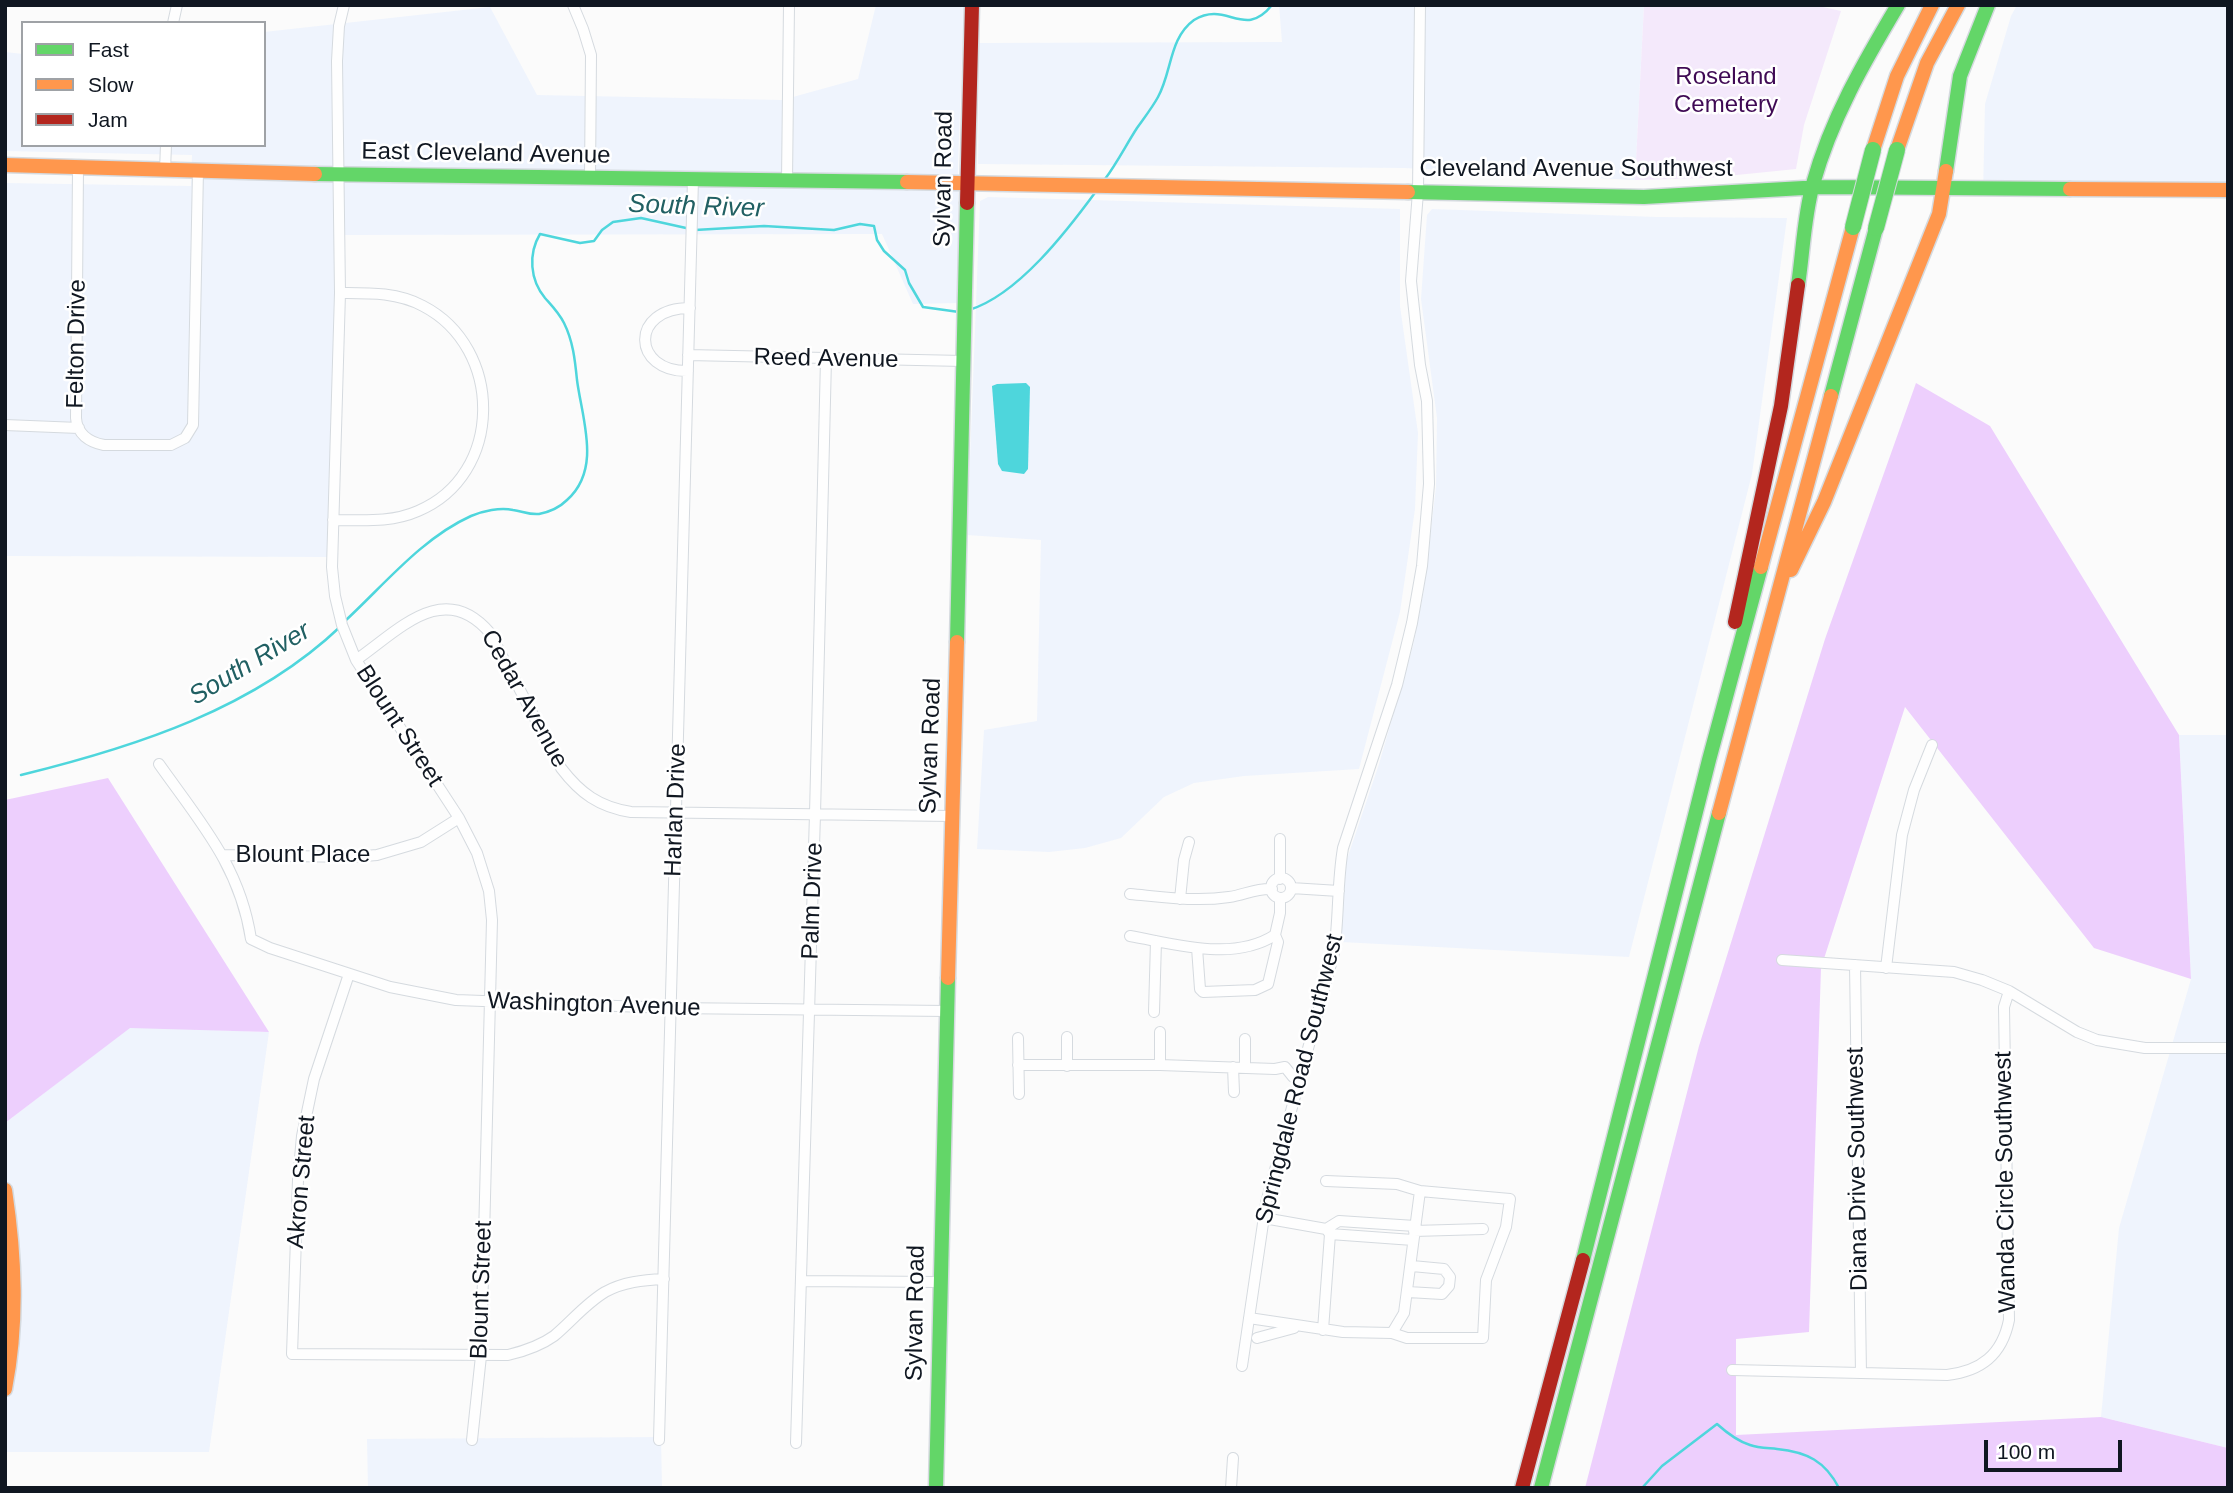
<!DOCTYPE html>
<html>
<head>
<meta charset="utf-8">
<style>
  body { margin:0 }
  #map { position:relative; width:2233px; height:1493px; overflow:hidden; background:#fbfbfb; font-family:Helvetica,sans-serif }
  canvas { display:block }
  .frame { position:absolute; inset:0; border:7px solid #101721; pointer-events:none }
  .legend { position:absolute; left:21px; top:21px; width:245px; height:126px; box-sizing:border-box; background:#fff; border:2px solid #9fa2a6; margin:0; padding:9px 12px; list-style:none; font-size:21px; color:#101721 }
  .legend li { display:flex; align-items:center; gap:14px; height:35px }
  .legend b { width:35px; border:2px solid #9fa2a6 }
  .scale { position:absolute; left:1984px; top:1440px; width:138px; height:32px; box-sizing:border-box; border:4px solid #101721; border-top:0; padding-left:9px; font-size:21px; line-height:24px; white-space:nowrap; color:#101721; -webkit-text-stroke:5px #fff; paint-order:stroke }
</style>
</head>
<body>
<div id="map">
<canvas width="2233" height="1493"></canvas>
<div class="frame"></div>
<ul class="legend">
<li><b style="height:9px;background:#63d668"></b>Fast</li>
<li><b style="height:9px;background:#ff974d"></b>Slow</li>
<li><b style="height:9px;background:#b3261e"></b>Jam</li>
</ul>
<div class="scale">100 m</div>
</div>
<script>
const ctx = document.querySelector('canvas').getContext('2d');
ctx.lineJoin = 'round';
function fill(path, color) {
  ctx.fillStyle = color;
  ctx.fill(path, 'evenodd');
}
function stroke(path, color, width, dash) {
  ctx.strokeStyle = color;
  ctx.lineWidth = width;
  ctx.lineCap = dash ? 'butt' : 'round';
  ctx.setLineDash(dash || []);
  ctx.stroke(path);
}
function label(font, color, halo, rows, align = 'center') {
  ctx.font = font + ' Helvetica,sans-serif';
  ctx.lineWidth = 5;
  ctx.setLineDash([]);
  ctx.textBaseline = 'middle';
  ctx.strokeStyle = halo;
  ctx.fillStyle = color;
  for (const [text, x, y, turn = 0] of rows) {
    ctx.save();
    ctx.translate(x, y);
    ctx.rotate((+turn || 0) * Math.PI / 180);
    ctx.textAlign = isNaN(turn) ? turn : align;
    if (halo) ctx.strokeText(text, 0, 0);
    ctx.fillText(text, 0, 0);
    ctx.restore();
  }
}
const built = new Path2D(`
  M876,5H964L958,164V303L913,304L882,234L334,235L335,557L5,556V183L191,186L192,155L5,151V52L23,54V145H264V32L490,7L537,95L782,100L858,79Z
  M1279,5H1644L1635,180L1404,168L978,164L979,43L1282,42Z
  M2017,5H2228V190L1983,194L1985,104L2011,16Z
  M988,197L1400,209V306L1418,433L1415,509L1400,612L1359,769L1244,776L1194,783L1164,797L1121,838L1085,848L1049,852L977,849L984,730L1037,721L1041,540L967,535L980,201Z
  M1432,209L1657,217L1787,218L1752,474L1629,957L1341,942L1346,862L1379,764L1413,646L1423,595L1436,487L1437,418L1421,299L1427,215Z
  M2179,735H2228V1448L2101,1417L2119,1228L2191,979Z
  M130,1027L269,1032L209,1452H5V1337L8,1325L5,1284V1123Z
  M661,1437L662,1488H368L367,1439Z`);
const green = new Path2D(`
  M1644,5H1814L1841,11L1804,125L1796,169L1707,178L1635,180Z`);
const forest = new Path2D(`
  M1916,383L1990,426L2179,735L2191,979L2094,948L1905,707L1821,968L1809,1332L1736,1339V1435L2101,1417L2228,1448V1488H1585L1699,1046L1825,639Z
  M108,778L269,1032L130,1028L5,1123V800Z`);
const water = new Path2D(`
  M1026,383L1030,387L1028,469L1024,474L1002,471L998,464L992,386L997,384Z`);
const stream = new Path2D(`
  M1105,179C1117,163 1126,145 1137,128C1144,118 1152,108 1158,97C1172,72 1169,38 1194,20C1227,0 1244,40 1272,5
  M969,310C1018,295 1067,231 1097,190
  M345,621C384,585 422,538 471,516C483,511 500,507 513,510C522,511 529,515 539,514C549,512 560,507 567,500C602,469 582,419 577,380C575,360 573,341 564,323C559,313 553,307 545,298C530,280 528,254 540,234L580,243L594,241L602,230L613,222L641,218L695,230L764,226L834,230L860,224L874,226L877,240L884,251L905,270L909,283L923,307L959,312
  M21,775C135,747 254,709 341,626
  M1642,1488L1662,1466L1717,1424C1727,1433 1737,1441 1750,1445C1758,1448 1768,1448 1777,1449C1807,1452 1825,1461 1839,1488`);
const street = new Path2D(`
  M344,5L339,26L337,61L340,293L332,567L335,596L342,625L356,660L459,818L477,853L489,891L492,920L481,1356L472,1440
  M573,5L583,29L591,55L590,178
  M173,23L177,5
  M78,168L76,418C77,434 89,442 104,445H171L185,438L193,425L198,170
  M165,170L166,145
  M787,180L789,5
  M688,355L963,361
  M688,371C632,372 629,308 690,308
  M5,425L79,428
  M333,520C362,520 391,523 418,511C504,475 504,348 423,306C397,292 368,293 340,293
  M356,660C399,630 444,579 490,633L561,768C580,793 599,807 631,812L952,816
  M159,764C200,822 240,866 251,939L270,948L390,987L456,1000L671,1008L947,1011
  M1280,839V879
  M223,855L352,857L377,855L421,842L459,818
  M1271 888a10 10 0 1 1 20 0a10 10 0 1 1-20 0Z
  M1291,888L1339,891
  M1130,894C1163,897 1196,902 1229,897C1244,895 1256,888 1272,889
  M1180,899L1184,860L1189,842
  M1130,936C1176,944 1233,962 1275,935L1280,913V898
  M1197,948L1200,989L1203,992L1255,990L1268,984L1278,942L1275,935
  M1782,960L1954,972L1982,980L2009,991L2077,1032L2097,1040L2145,1048H2228
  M1855,965L1861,1373
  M1886,968L1902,835L1914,790L1932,745
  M349,974L314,1079L302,1136L298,1180L292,1354L508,1355C525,1351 540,1346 554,1336C571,1322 585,1304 605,1292C623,1282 643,1280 664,1279
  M1154,1012L1156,941
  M1160,1032V1065
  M1018,1038L1019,1094
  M1245,1039V1068
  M1018,1065H1160L1275,1069L1285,1067L1293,1077
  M1067,1066V1037
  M1233,1067L1234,1092
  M1326,1181L1397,1184L1420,1191L1510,1199L1506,1227L1486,1280L1483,1338H1407L1392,1333
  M1264,1218L1326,1229L1330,1234L1413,1240
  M1326,1229L1339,1221L1415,1226
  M1414,1231L1483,1229
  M802,1281L939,1282
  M1408,1292L1442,1294L1449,1286L1450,1277L1444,1269L1412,1266
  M1249,1318L1343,1332L1392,1333L1404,1313L1420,1191
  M1323,1330L1330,1234
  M1257,1338L1294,1328
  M1242,1366L1266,1203L1334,953C1339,918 1337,883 1343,848L1397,685L1412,623L1422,566L1429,484L1427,401L1420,365L1411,281L1418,192L1420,5
  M1732,1370L1947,1375C1981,1371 2002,1355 2009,1320L2004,1007L2009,991
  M659,1440L693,179
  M796,1443L815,814L826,359
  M1231,1488L1233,1458`);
const fast = new Path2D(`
  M1946,171L1960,76L1988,5
  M315,174L907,182
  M1408,192L1644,197L1821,187L2070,189
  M1798,285C1803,252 1804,216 1813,184C1831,119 1864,62 1898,5
  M1831,396L1876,228
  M957,642L967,203
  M1583,1260L1709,760L1761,567
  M936,1488L948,978
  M1541,1488L1719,813`);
const slow = new Path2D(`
  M1873,150L1897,76L1932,5
  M1897,150L1927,63L1958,5
  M5,165L315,174
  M907,182L1408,192
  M2070,189L2228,190
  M1761,567L1853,227
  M1791,570L1824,502L1939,214L1946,171
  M1719,813L1831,396
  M948,978L957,642
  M5,1190C15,1257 18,1322 5,1389`);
const jam = new Path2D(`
  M967,203L972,5
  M1735,622L1781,406L1798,285
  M1522,1488L1583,1260`);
const fastBridge = new Path2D(`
  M1853,227L1873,150
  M1876,228L1897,150`);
const parkNames = [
  ["Roseland",1726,77],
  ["Cemetery",1726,105]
];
const streetNames = [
  ["East Cleveland Avenue",486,154,1],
  ["Cleveland Avenue Southwest",1576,169],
  ["Sylvan Road",944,179,-89],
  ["Felton Drive",77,344,-89],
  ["Reed Avenue",826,359,1],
  ["Cedar Avenue",524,699,61],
  ["Blount Street",399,726,57],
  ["Sylvan Road",931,746,-88],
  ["Harlan Drive",676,810,-88],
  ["Blount Place",303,855],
  ["Palm Drive",813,901,-88],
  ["Washington Avenue",594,1005,2],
  ["Springdale Road Southwest",1300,1079,-76],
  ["Diana Drive Southwest",1858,1169,-91],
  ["Akron Street",302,1182,-85],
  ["Wanda Circle Southwest",2006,1182,-91],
  ["Blount Street",482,1290,-88],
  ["Sylvan Road",916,1313,-89]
];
const waterNames = [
  ["South River",696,207,2],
  ["South River",250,664,-31]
];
fill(built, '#eff4fd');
fill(green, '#f4e9fb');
fill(forest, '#edcffd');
fill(water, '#4ed6dc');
stroke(stream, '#4ed6dc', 2.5);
stroke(street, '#d5dadf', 12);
stroke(fast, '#d5dadf', 17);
stroke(slow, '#d5dadf', 17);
stroke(jam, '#d5dadf', 17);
stroke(street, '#fefefe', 10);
stroke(fast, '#63d668', 14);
stroke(slow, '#ff974d', 14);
stroke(jam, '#b3261e', 14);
stroke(fastBridge, '#d5dadf', 18, []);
stroke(fastBridge, '#63d668', 16);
label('24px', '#3f0a54', '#fff', parkNames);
label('24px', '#101721', '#fff', streetNames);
label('italic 26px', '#216063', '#fff', waterNames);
</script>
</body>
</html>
